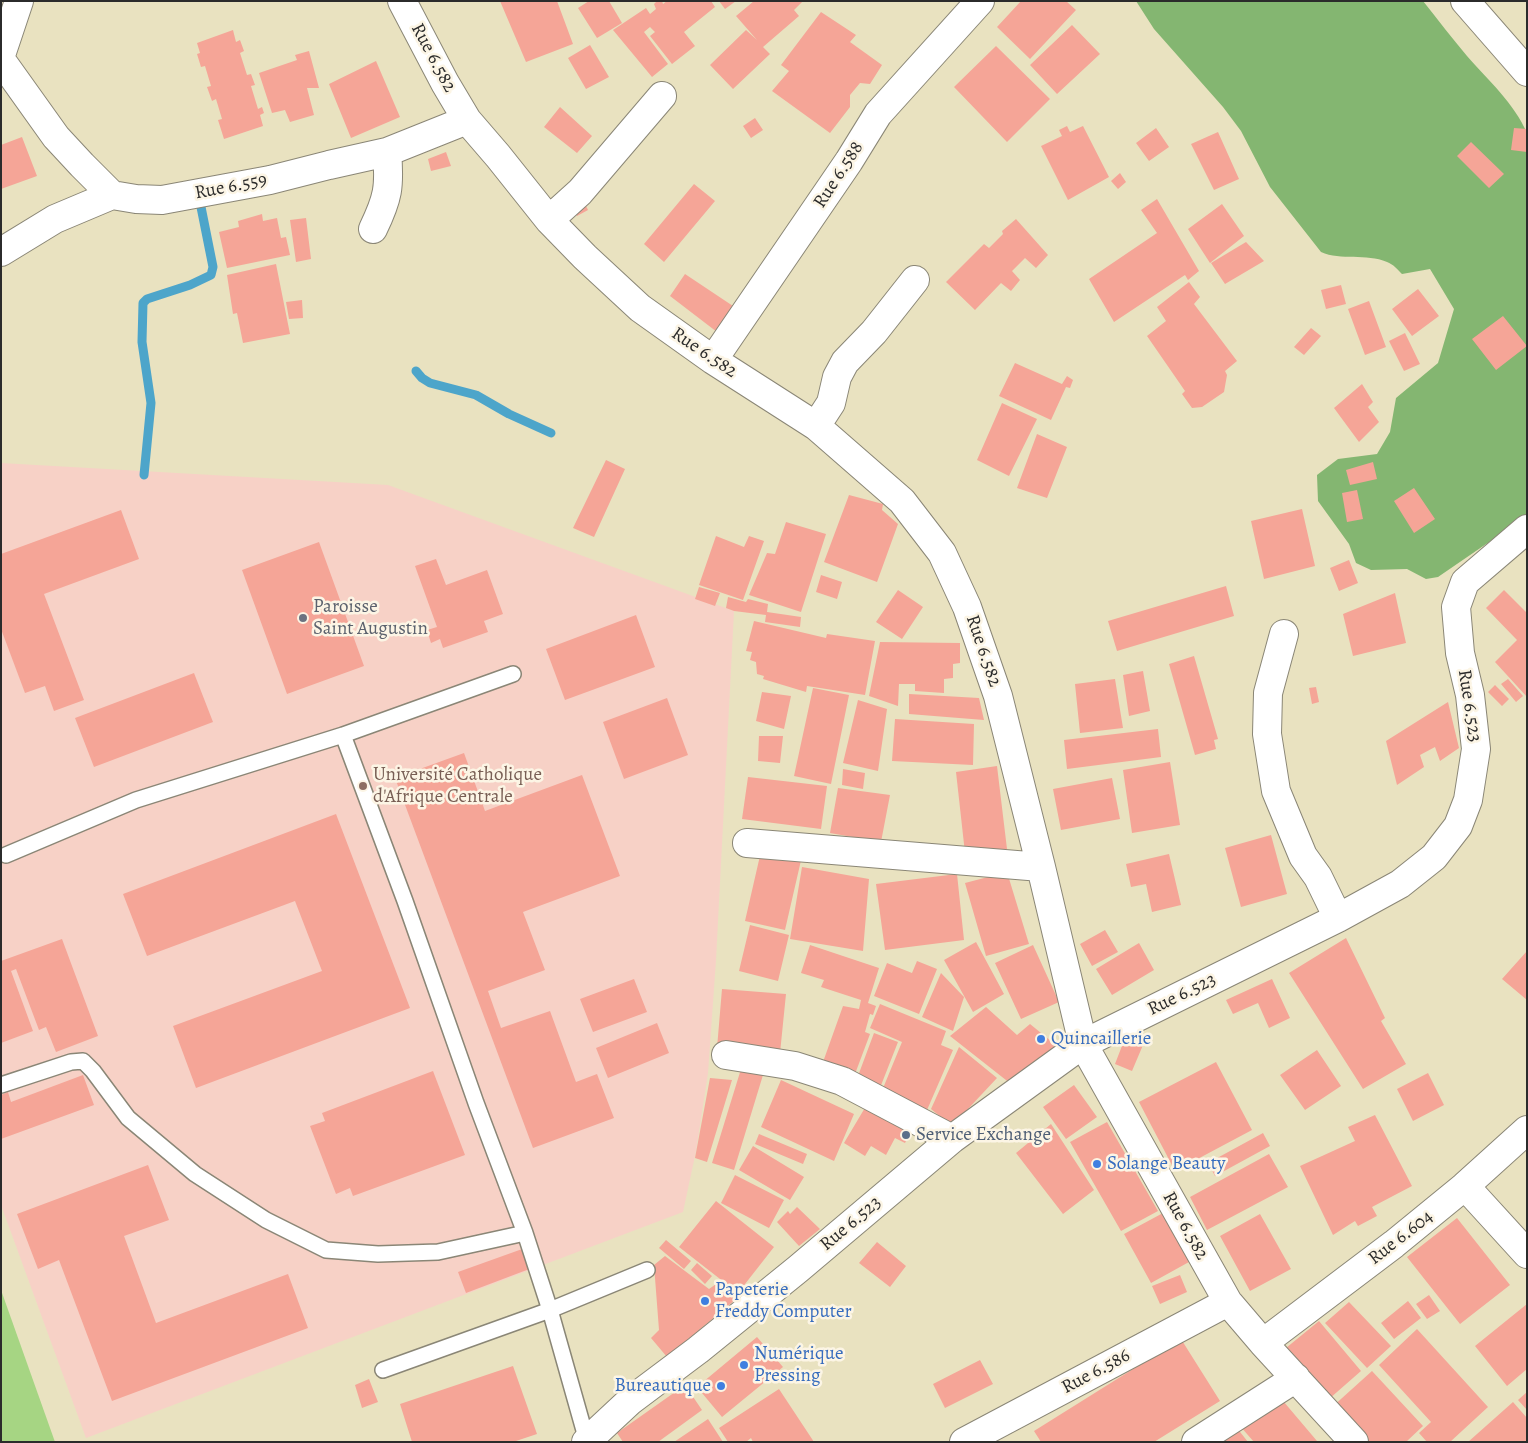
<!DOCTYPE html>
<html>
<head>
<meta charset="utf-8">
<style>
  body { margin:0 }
  #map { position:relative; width:1528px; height:1443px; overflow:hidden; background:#e9e2c0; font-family:Alegreya,serif }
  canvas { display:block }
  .frame { position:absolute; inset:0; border:2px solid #2b2b2b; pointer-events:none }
</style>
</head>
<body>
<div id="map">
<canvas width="1528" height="1443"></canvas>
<div class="frame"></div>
</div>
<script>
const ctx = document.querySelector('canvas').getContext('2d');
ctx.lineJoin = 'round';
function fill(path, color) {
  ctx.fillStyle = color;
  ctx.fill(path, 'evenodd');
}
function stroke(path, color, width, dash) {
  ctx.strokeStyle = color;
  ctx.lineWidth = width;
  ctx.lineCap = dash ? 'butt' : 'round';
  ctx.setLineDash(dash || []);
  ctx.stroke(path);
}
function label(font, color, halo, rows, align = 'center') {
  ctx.font = font + ' Alegreya,serif';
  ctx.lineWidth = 5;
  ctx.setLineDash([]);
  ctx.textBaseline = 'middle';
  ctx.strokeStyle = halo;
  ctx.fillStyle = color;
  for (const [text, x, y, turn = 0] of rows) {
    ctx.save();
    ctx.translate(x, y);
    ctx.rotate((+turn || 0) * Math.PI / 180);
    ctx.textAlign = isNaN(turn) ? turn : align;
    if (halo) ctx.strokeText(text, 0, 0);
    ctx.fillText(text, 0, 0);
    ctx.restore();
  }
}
const built = new Path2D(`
  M1,463L388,485L734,611L716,960L708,1073L696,1151L683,1212L86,1438L1,1205Z`);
const green = new Path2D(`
  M1,1290L55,1442H1Z`);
const forest = new Path2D(`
  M1136,1H1423C1438,20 1452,38 1467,56C1488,80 1514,103 1527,133V516L1438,577L1426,579L1407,569L1371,570L1356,563L1349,544L1318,501L1317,475L1338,459L1377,454L1390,432L1396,398L1438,363L1454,309L1430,269L1402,274C1398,270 1393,264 1387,262C1366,253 1341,261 1321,252L1270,187L1241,131L1223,107L1154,29Z`);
const stream = new Path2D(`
  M416,371L422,378L430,383L476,395L509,414L551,433
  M144,475L151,403L142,342L143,303L147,299L190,285L211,275L213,267L201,207`);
const building = new Path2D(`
  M500,1H557L573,44L526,62Z
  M589,1H609L622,23L597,38L578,8Z
  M657,1H662L663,4L667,1H711L715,7L684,32L695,46L672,64L650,36L655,32L650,27L644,32L668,64L652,77L613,30L646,8L650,14L656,9L654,4Z
  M719,1H736L725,9Z
  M754,1H803L794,10L799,16L763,47L770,54L733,89L710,65L746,30L757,40L736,16Z
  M1021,1H1066L1076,10L1030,59L997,27Z
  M821,12L856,35L850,42L882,65L870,84L860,83L850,95V107L830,133L772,91L789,71L781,65Z
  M1072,25L1100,54L1057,94L1030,65Z
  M233,30L236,42L240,40L244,51L240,53L247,75L251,74L255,85L251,86L258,109L262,107L264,113L260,115L263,126L224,139L218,120L222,119L216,99L212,101L207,87L211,86L205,66L201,67L197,54L200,53L197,43Z
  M590,45L609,77L586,89L568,58Z
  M996,46L1050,99L1007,142L954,87Z
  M309,51L319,88H307L314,115L290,122L285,110L272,113L259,73L297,60L295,55Z
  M376,61L400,117L351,138L329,84Z
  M560,107L592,136L577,153L544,127Z
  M755,118L763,130L751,138L743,126Z
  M1067,126L1070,132L1083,126L1109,177L1068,200L1041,146L1062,136L1059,130Z
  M1156,128L1169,147L1149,161L1136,143Z
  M1514,128L1527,129V152L1511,150Z
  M1218,132L1239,179L1214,190L1191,144Z
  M22,137L37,176L1,189V145Z
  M1471,142L1504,174L1489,188L1457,156Z
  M446,152L451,166L431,171L428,159Z
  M1120,173L1126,182L1118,189L1111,181Z
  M694,184L715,201L664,262L644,244Z
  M1157,199L1199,271L1188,280L1185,275L1114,322L1089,279L1157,233L1141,210Z
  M584,202L588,210L577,216L573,208Z
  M1222,204L1244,236L1210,263L1188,229Z
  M262,214L263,221L277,218L281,238L286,237L290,255L227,268L219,232L239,227L238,221Z
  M306,218L311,259L296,262L290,220Z
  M1016,219L1048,255L1036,268L1025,258L1012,271L1020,280L1011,291L1001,283L975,310L946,282L984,244L989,248L1003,234L1002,231Z
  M1246,242L1264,261L1225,284L1211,263Z
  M276,264L290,334L243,343L237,313L233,314L227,275Z
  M685,274L733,306L717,332L670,296Z
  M1189,282L1200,297L1194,304L1237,361L1225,371L1227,375L1224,392L1202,407L1192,408L1182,394L1185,391L1147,336L1166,321L1157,307Z
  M1341,285L1346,304L1326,309L1321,290Z
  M1418,289L1439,316L1412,336L1392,309Z
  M302,300L303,318L289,319L286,302Z
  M1369,301L1386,347L1365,355L1348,309Z
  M1503,316L1527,346L1496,370L1472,339Z
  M1311,328L1321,336L1304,355L1294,347Z
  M1405,333L1420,364L1404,371L1389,341Z
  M1015,363L1062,384L1067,376L1073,380L1070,388L1066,387L1051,420L999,396Z
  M1362,384L1373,402L1368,407L1379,422L1359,442L1334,408Z
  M1002,403L1037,419L1009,476L977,460Z
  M1037,434L1067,447L1047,498L1017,488Z
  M606,460L625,469L594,537L573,528Z
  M1373,462L1377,479L1350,485L1346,470Z
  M1414,488L1435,519L1414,533L1394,501Z
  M1357,490L1363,519L1347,522L1342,493Z
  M849,495L883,504L882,510L898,524L877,582L824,562Z
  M1302,509L1315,566L1264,579L1251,521Z
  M121,510L139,559L44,594L84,700L54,711L45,686L25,693L1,629V554Z
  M786,522L826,534L801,612L749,595L767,553L775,554Z
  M716,536L744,547L749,536L764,541L743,600L699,585Z
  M319,542L364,666L287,694L242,570Z
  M436,559L446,585L487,570L503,614L484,621L488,632L443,648L440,639L431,643L427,630L437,627L415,566Z
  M1349,560L1358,583L1339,591L1330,568Z
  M821,575L842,582L837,599L816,592Z
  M1226,586L1234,616L1117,651L1108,621Z
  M699,587L720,593L715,606L695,599Z
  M898,590L923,607L902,639L876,622Z
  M1504,590L1527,613V697L1495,662L1517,640L1486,608Z
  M1395,593L1406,643L1353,656L1343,614Z
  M728,597L746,602L748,599L768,604L767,612L801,617L800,627L765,622L766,615L734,611L726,608Z
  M636,615L655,667L565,700L546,649Z
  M754,621L826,638L827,634L875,641L865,695L807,686L806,692L763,679L764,676L757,674L756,662L750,660L752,652L746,651Z
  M880,642L960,643V663L953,664V678L944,679V693L915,691V684H899L898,706L869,696Z
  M1194,656L1218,739L1214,740L1216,749L1195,755L1169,664Z
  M1143,671L1150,711L1129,716L1123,675Z
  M194,673L213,722L94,767L75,718Z
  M1115,679L1123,728L1080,733L1075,684Z
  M1508,679L1523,696L1516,702L1501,684Z
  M1495,685L1509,699L1502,706L1488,692Z
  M1316,687L1319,702L1312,704L1309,688Z
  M813,688L849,695L831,784L794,776Z
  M762,692L791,696L784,729L756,721Z
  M909,694L979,698L984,720L909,714Z
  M667,698L688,755L624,779L603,722Z
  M858,700L887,709L878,771L843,763Z
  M1448,702L1459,748L1440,761L1435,747L1420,755L1424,767L1397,785L1386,741Z
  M895,719L974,724L973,765L892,761Z
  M1158,729L1161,757L1067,769L1064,740Z
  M759,736H783L780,763L758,761Z
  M464,753L485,811L582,775L620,876L523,912L545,970L488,991L501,1028L550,1011L576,1082L597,1074L614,1118L533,1148L395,778Z
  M1170,762L1180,825L1132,833L1123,770Z
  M997,766L1007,849L965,853L956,772Z
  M843,769L865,773L863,789L842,785Z
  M748,777L827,786L821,829L742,819Z
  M1112,778L1120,819L1061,830L1053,789Z
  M838,788L890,795L881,842L830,833Z
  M336,814L410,1008L196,1088L173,1026L322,971L295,901L147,956L123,894Z
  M1271,835L1287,894L1241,907L1225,848Z
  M762,847L802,856L785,930L745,921Z
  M1169,854L1181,905L1152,912L1146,884L1131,887L1126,864Z
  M802,867L869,879L863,951L790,939Z
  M1007,872L1029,944L986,956L965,883Z
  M957,874L964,940L885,950L876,884Z
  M750,925L789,935L778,981L739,971Z
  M1105,930L1118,952L1092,966L1080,944Z
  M1346,938L1385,1018L1381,1021L1406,1064L1363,1089L1289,973Z
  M62,939L98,1036L56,1052L46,1027L39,1030L16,969L11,971L33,1031L1,1043V961Z
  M976,942L1004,994L973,1012L944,960Z
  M1139,943L1154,970L1112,995L1096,969Z
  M810,945L879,968L868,1003L876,1006L873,1015L870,1014L865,1032L870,1034L855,1074L823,1062L843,1006L859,1009L861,1000L821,987L824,980L801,973Z
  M1033,945L1059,1002L1021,1019L995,963Z
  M1527,951V1000L1502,979Z
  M917,961L937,969L919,1014L874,996L887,963L912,973Z
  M941,973L964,997L953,1031L922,1017Z
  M634,979L647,1012L593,1032L580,999Z
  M1272,979L1290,1018L1269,1028L1258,1003L1233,1014L1226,1000Z
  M722,989L786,994L780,1053L717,1048Z
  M880,1004L946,1031L941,1045L953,1050L924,1117L879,1098L902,1042L870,1028Z
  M986,1007L1017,1035L1030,1024L1057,1046L1011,1084L950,1036Z
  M657,1023L669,1053L608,1078L596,1048Z
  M874,1033L898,1042L878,1093L855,1084Z
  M1125,1038L1143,1045L1132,1071L1115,1064Z
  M959,1047L997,1078L952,1126L931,1109Z
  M1317,1050L1341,1086L1305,1110L1280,1075Z
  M1216,1062L1252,1130L1175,1171L1139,1102Z
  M741,1069L763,1075L734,1170L712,1163Z
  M433,1071L465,1155L353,1196L350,1188L336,1194L310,1126L325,1121L322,1113Z
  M1428,1073L1444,1105L1413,1121L1397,1089Z
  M83,1075L94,1105L1,1139V1095L8,1092L11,1102Z
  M710,1078L732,1080L707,1162L695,1158Z
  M781,1080L854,1114L834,1161L761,1127Z
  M1074,1085L1097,1117L1066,1139L1043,1107Z
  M869,1101L912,1128L905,1143L895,1138L886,1155L871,1146L865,1156L844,1143Z
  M1375,1115L1412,1186L1372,1207L1377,1216L1358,1226L1355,1221L1333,1235L1300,1166L1355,1141L1348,1127Z
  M1107,1122L1158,1211L1121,1231L1070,1142Z
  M1051,1124L1094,1190L1063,1214L1016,1153Z
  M1263,1133L1270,1146L1215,1176L1208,1163Z
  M759,1134L807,1154L803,1164L755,1144Z
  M753,1146L804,1177L790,1200L739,1170Z
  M1269,1154L1288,1187L1207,1230L1190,1197Z
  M148,1165L169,1220L124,1236L156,1323L288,1274L308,1328L112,1401L59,1260L38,1269L17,1214Z
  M735,1175L784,1200L769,1228L721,1203Z
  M716,1201L774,1247L738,1293L679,1247Z
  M797,1207L820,1229L799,1246L777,1222L788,1211L790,1214Z
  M1163,1213L1189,1262L1151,1283L1124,1234Z
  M1260,1214L1291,1269L1250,1291L1220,1236Z
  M1457,1218L1510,1285L1460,1324L1407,1257Z
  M666,1240L691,1261L684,1269L659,1248Z
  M877,1242L906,1266L890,1287L859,1263Z
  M525,1248L532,1268L466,1293L458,1272Z
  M665,1256L709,1289L719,1282L735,1300L667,1357L651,1338L659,1330L654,1265Z
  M697,1263L712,1276L705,1284L691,1270Z
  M1180,1275L1187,1292L1160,1304L1152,1286Z
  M1429,1295L1440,1311L1427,1319L1416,1304Z
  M1408,1301L1421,1318L1394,1339L1381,1323Z
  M1349,1302L1391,1346L1367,1368L1325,1323Z
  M1527,1304V1369L1507,1386L1475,1346Z
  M1319,1321L1361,1371L1329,1399L1286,1348Z
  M1417,1329L1488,1407L1450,1442H1427L1419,1433L1431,1422L1379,1365Z
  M757,1337L783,1367L722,1417L697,1387Z
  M1181,1339L1220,1401L1154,1442H1041L1034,1431Z
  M980,1360L993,1384L945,1408L933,1384Z
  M513,1366L537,1434L513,1442H412L400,1404Z
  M1372,1371L1423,1426L1406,1442H1362L1331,1408Z
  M369,1379L378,1402L362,1408L355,1385Z
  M685,1385L702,1410L658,1442H623L617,1433Z
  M779,1389L814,1442H753L751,1438L746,1442H728L719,1428Z
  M1527,1392V1410L1518,1400Z
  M1278,1395L1317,1441L1254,1442L1240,1426Z
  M1513,1402L1527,1418V1442H1468Z
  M708,1419L723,1442H674Z
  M1233,1423L1248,1442H1211Z`);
const lane = new Path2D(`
  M343,735L405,901L476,1103L525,1233L550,1310L587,1441
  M6,855L136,800L343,735L513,674
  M1,1085L71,1062L83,1061L93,1071L128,1118L195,1174L266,1220L326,1250L378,1254L438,1252L525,1233
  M383,1370L550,1310L647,1270`);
const street = new Path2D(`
  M402,1L445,83L467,120L498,156L549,220L585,257L640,308L713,360L816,426L902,501L942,553L967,607L998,696L1041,867L1083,1044L1228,1302L1263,1343L1354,1442
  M1465,1L1527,72
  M1,55L19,1
  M1,60L56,137L82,165L112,195
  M549,220L580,192L662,96
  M373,229C388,198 390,187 387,152
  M1,252L55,219L112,195L136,199L162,200L270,180L329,165L387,152L467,120
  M713,360L849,161L878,114L980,1
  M816,426L831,403L837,377L845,362L874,332L915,280
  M1284,634L1268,693L1267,734L1276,791L1303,856L1318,877L1338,918
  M747,843L1041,867
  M726,1055L795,1066L842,1081L952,1139
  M1465,1186L1527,1130
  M1263,1343L1394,1244L1465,1186L1527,1254
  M586,1442L630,1401L698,1350L798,1269L952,1139L1083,1044L1338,918L1400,884L1434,857L1458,826L1468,800L1476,749L1470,695L1460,653L1456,607L1465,582L1527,529
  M964,1442L1228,1302
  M1196,1442L1296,1378`);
const markers = [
  [303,618,5,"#6b7280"],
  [363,786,5,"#8d6e63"],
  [1041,1039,5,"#3f7fe0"],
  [906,1135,5,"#5c6f8a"],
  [1097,1164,5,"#3f7fe0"],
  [705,1301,5,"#3f7fe0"],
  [744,1365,5,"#3f7fe0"],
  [721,1386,5,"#3f7fe0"]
];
const streetNames = [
  ["Rue 6.582",433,58,62],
  ["Rue 6.588",839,175,-57],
  ["Rue 6.559",231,187,-11],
  ["Rue 6.582",704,353,34],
  ["Rue 6.582",983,651,71],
  ["Rue 6.523",1469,706,81],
  ["Rue 6.523",1182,995,-26],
  ["Rue 6.523",851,1224,-40],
  ["Rue 6.582",1185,1226,61],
  ["Rue 6.604",1401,1238,-38],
  ["Rue 6.586",1096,1372,-28]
];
const worshipNames = [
  ["Paroisse",313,607],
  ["Saint Augustin",313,629]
];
const educationNames = [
  ["Université Catholique",373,775],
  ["d'Afrique Centrale",373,797]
];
const shopNames = [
  ["Quincaillerie",1051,1039],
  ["Solange Beauty",1107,1164],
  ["Papeterie",715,1290],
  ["Freddy Computer",715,1312],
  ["Numérique",754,1354],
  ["Pressing",754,1376],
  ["Bureautique",711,1386,"right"]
];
const serviceNames = [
  ["Service Exchange",916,1135]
];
fill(built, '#f7d1c6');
fill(green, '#a6d583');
fill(forest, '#84b671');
stroke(stream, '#4da5ca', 9);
fill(building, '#f5a597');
stroke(lane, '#8a8676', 18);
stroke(street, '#8a8676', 30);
stroke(lane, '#fff', 15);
stroke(street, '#fff', 28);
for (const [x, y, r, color] of markers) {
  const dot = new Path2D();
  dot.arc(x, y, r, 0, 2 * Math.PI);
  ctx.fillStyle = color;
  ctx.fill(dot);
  stroke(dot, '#fcf5e5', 2);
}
label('19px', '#2b2b2b', '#fcf5e5', streetNames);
label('19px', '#5b616d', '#fcf5e5', worshipNames, 'left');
label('19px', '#785e54', '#fcf5e5', educationNames, 'left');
label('19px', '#366cbe', '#fcf5e5', shopNames, 'left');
label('19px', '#4e5e75', '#fcf5e5', serviceNames, 'left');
</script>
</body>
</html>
